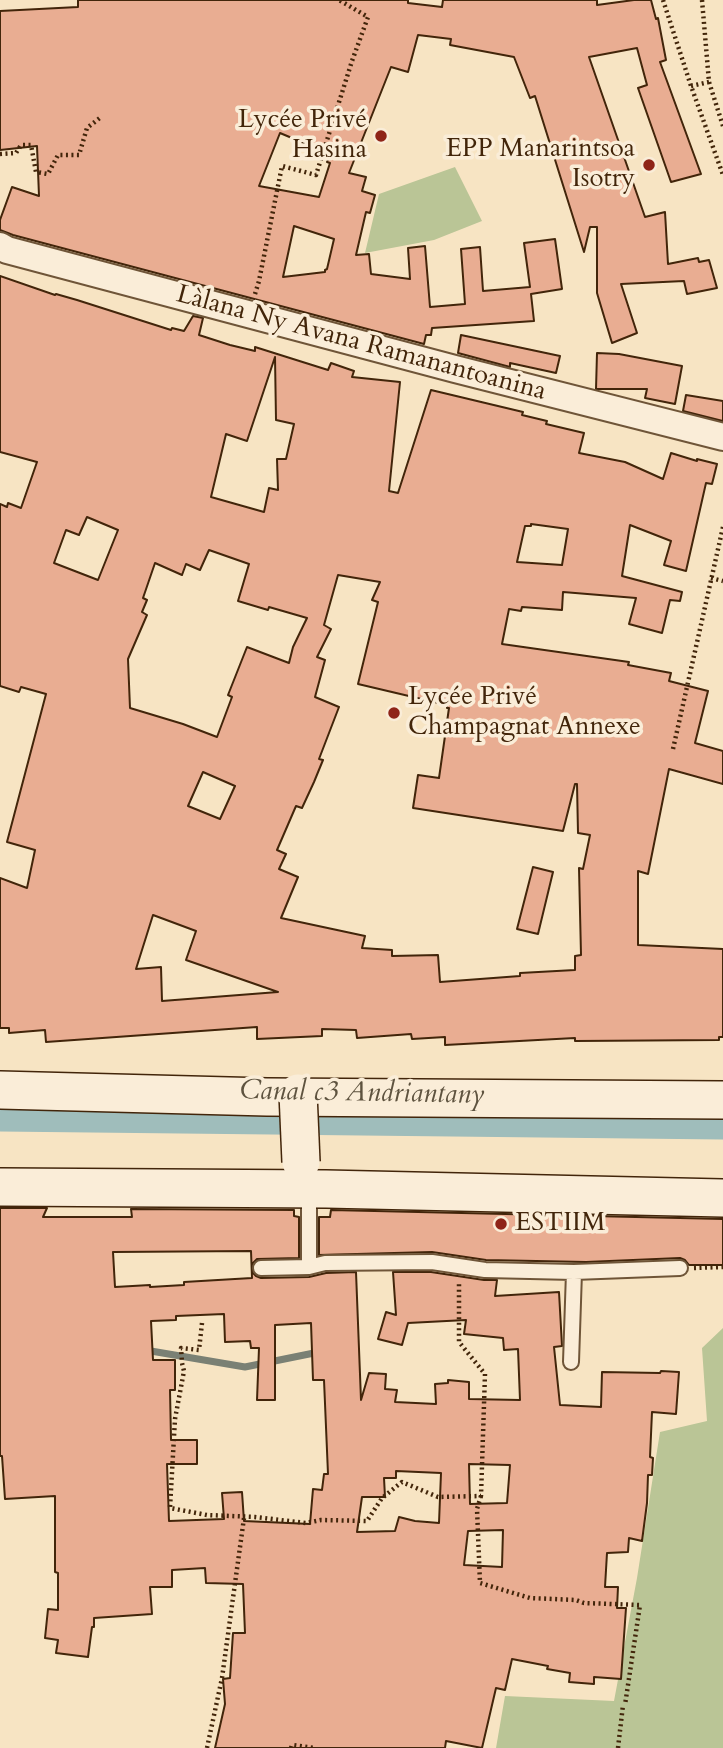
<!DOCTYPE html>
<html>
<head>
<meta charset="utf-8">
<style>
  body { margin:0 }
  canvas { display:block; background:#f7e4c3 }
</style>
</head>
<body>
<canvas width="723" height="1748"></canvas>
<script>
const ctx = document.querySelector('canvas').getContext('2d');
ctx.lineJoin = 'round';
function fill(path, color) {
  ctx.fillStyle = color;
  ctx.fill(path, 'evenodd');
}
function stroke(path, color, width, dash) {
  ctx.strokeStyle = color;
  ctx.lineWidth = width;
  ctx.lineCap = dash ? 'butt' : 'round';
  ctx.setLineDash(dash || []);
  ctx.stroke(path);
}
function label(font, color, halo, rows, align = 'center') {
  ctx.font = font + ' Cardo,serif';
  ctx.lineWidth = 7;
  ctx.setLineDash([]);
  ctx.textBaseline = 'middle';
  ctx.strokeStyle = halo;
  ctx.fillStyle = color;
  for (const [text, x, y, turn = 0] of rows) {
    ctx.save();
    ctx.translate(x, y);
    ctx.rotate((+turn || 0) * Math.PI / 180);
    ctx.textAlign = isNaN(turn) ? turn : align;
    if (halo) ctx.strokeText(text, 0, 0);
    ctx.fillText(text, 0, 0);
    ctx.restore();
  }
}
const green = new Path2D(`
  M455,167L482,221L434,240L365,253L379,194Z
  M723,1328V1748H496L505,1696L614,1701L637,1578L660,1432L707,1421L702,1348Z`);
const stream = new Path2D(`
  M145,1350L245,1367L319,1352`);
const canal = new Path2D(`
  M0,1120L723,1128`);
const building = new Path2D(`
  M78,0H408V3L442,7L443,0H597V5L634,0H651L656,19L658,18L666,60L660,62L701,174L671,182L638,88L647,85L637,48L589,57L645,217L665,212L668,264L698,258L699,262L709,260L717,288L687,294L684,281L621,284L637,333L612,343L597,293V227H590L584,252L535,96L530,98L514,57L450,45L451,39L418,35L408,72L391,67L349,173L366,177L362,191L375,195L370,213L366,212L356,255L369,254L371,274L410,279L408,248L425,246L430,307L465,304L461,249L480,247L483,291L530,287L524,243L555,239L562,289L531,294L534,321L432,328L431,335H426L424,344L13,235L0,230V220L12,187L39,196L37,146L0,150V11L78,7ZM280,133L330,154L327,162L330,163L319,197L259,186ZM294,226L334,239L327,269L325,270V272L283,277Z
  M0,276L55,295L56,294L77,300L171,330L172,328L184,331L193,316L203,318L199,335L230,345L255,351V347L328,370L331,363L354,371L352,377L400,382L389,491L398,493L431,390L523,412L522,415L547,421L546,424L584,433L579,453L625,462L663,479L671,453L697,461V459L717,464L712,484L706,483L686,571L664,565L671,541L630,525L622,576L682,592L680,601L670,600L662,633L629,624L636,598L563,592L562,610L522,607L521,611L509,609L502,644L629,662L628,665L671,673L669,681L708,691L695,743L723,751V784L669,769L648,874L638,871V945L723,949V1037H719V1040L575,1041V1038L445,1045V1037L412,1039L411,1034L357,1038L356,1030L322,1029V1036L257,1039V1027L46,1042L45,1030L9,1033V1028H0V878L27,888L35,850L7,842L46,694L21,687L19,692L0,686V504L7,507L8,503L21,508L37,462L0,452ZM275,357L276,420L294,424L286,459H277L278,490L269,488L264,512L211,497L226,434L247,441ZM87,517L118,530L98,580L54,563L66,530L79,535ZM531,524L568,529L562,565L517,562L525,526H531ZM209,550L249,564L238,601L268,610L269,607L307,618L293,647L289,663L247,647L228,695L232,697L217,737L183,724L130,708L128,659L147,615L142,612L147,600L143,598L155,563L182,575L186,564L200,570ZM338,575L380,582L372,600L378,602L358,684L447,705V708H449L439,778L418,775L413,808L563,831L575,784H577L578,833L590,835L583,869L579,868L581,955L575,956V970L520,973V976L440,982L438,955L392,956V950L362,948L365,936L281,918L298,877L279,869L286,854L277,850L296,806L302,808L314,782L323,760L319,759L339,707L315,697L325,660L317,657L331,629L324,625ZM203,772L235,786L220,819L188,806ZM153,915L196,931L186,960L278,992L162,1001L161,967L136,969Z
  M461,335L560,356L556,373L510,363V367L458,353Z
  M597,353L619,354L682,366L675,404L645,398L647,389H596Z
  M686,395L723,401V421L683,411Z
  M533,867L553,872L538,934L517,929Z
  M0,1208H47L43,1217H132L131,1209L294,1210V1216L299,1217V1258L257,1259L252,1264V1272L256,1276L261,1278L309,1277L326,1273L356,1272L361,1400L369,1373L386,1374L385,1389L397,1390L395,1402L436,1404L435,1384L448,1383V1380L469,1382V1399L520,1400L518,1349L504,1350L503,1338L464,1334L466,1320L408,1323L402,1345L378,1339L386,1312L396,1315L393,1272H431L484,1280H497L495,1296L559,1292L562,1346L554,1347L560,1405L601,1407L602,1372L660,1373L661,1371L679,1372L676,1414L652,1412L650,1457L653,1458L652,1475H648L647,1503L642,1541L629,1538L628,1552L607,1553L605,1587H618L617,1608H626L621,1679L594,1677V1684L569,1682L570,1673L547,1669L548,1666L512,1659L505,1690L496,1688L482,1748L446,1741L445,1748H215L225,1704L223,1679L230,1678L233,1633H245L243,1584L206,1583L205,1568L172,1570V1587H150L152,1614L94,1618V1627H92L88,1657L56,1653L58,1640L45,1638L48,1609L58,1610V1573L55,1572V1496L5,1499L2,1456H0ZM251,1251L252,1278L184,1282V1285L150,1287V1285L115,1287L113,1252ZM224,1314L225,1342L250,1341L251,1348H259L257,1400H275V1325L311,1323L313,1380H324L328,1474H324L322,1490L313,1489L310,1524L244,1521L242,1492L222,1493L224,1519L169,1521L167,1464H197V1440H171L170,1390H175V1360H153L151,1321L176,1320V1316ZM469,1464L510,1465L507,1503L470,1504ZM396,1471L441,1473L439,1523L415,1521L399,1517L395,1531L357,1532L362,1497H385L384,1478H396ZM503,1530L502,1567L464,1565L468,1531Z
  M331,1210L723,1219V1265H689L685,1260L680,1258L586,1262L486,1260L432,1252L319,1255V1217H330Z`);
const path = new Path2D(`
  M663,0L691,86L723,175
  M702,0L709,82L723,126
  M691,86L709,82
  M0,154L16,153L21,145H31L36,172L48,174L58,155H79L87,128L101,117
  M255,294L259,281L282,166L316,175L352,61L368,17L339,0
  M711,578L723,581
  M673,749L723,527
  M694,1268L723,1267
  M202,1323L199,1350L181,1348L182,1363L184,1371L175,1419L170,1508L207,1515L255,1517L306,1523L321,1520L367,1521L382,1498L402,1482L438,1497L481,1496L485,1374L459,1342V1281
  M481,1496L477,1509L480,1583L530,1598L576,1600L584,1603L640,1605L625,1705
  M207,1748L222,1678L244,1518
  M291,1748L292,1745L314,1748
  M618,1748L623,1705`);
const lane = new Path2D(`
  M309,1267V1192
  M261,1268L309,1267L325,1263L432,1262L485,1270L574,1272L680,1268
  M571,1362L574,1272`);
const street = new Path2D(`
  M0,246L7,250L455,369L723,437`);
const secondary = new Path2D(`
  M0,1090L267,1097L723,1100
  M0,1187L326,1189L723,1198`);
const secondaryBridge = new Path2D(`
  M298,1093L301,1162`);
const markers = [
  [381,136,7,"#8f2418"],
  [649,165,7,"#8f2418"],
  [394,713,7,"#8f2418"],
  [501,1224,7,"#8f2418"]
];
const poiNames = [
  ["Lycée Privé",367,121],
  ["Hasina",367,151],
  ["EPP Manarintsoa",635,150],
  ["Isotry",635,180],
  ["Lycée Privé",408,698,"left"],
  ["Champagnat Annexe",408,728,"left"],
  ["ESTIIM",515,1224,"left"]
];
const streetNames = [
  ["Làlana Ny Avana Ramanantoanina",361,344,15]
];
const waterNames = [
  ["Canal c3 Andriantany",362,1094,1]
];
fill(green, '#bac596');
stroke(stream, '#7a8074', 7);
stroke(canal, '#9fbdbb', 23);
fill(building, '#e9ad92');
stroke(building, '#42250a', 2);
stroke(lane, '#6f5538', 18);
stroke(street, '#6f5538', 30);
stroke(secondary, '#42250a', 40);
stroke(path, '#42250a', 4.5, [2, 3.5]);
stroke(lane, '#faedd8', 14);
stroke(street, '#faedd8', 26);
stroke(secondary, '#faedd8', 37);
stroke(secondaryBridge, '#42250a', 40, []);
stroke(secondaryBridge, '#faedd8', 37);
for (const [x, y, r, color] of markers) {
  const dot = new Path2D();
  dot.arc(x, y, r, 0, 2 * Math.PI);
  ctx.fillStyle = color;
  ctx.fill(dot);
  stroke(dot, '#faedd8', 2.5);
}
label('26px', '#42250a', '#faedd8', poiNames, 'right');
label('26px', '#42250a', '#faedd8', streetNames);
label('italic 28px', '#5e533f', '#faedd8', waterNames);
</script>
</body>
</html>
